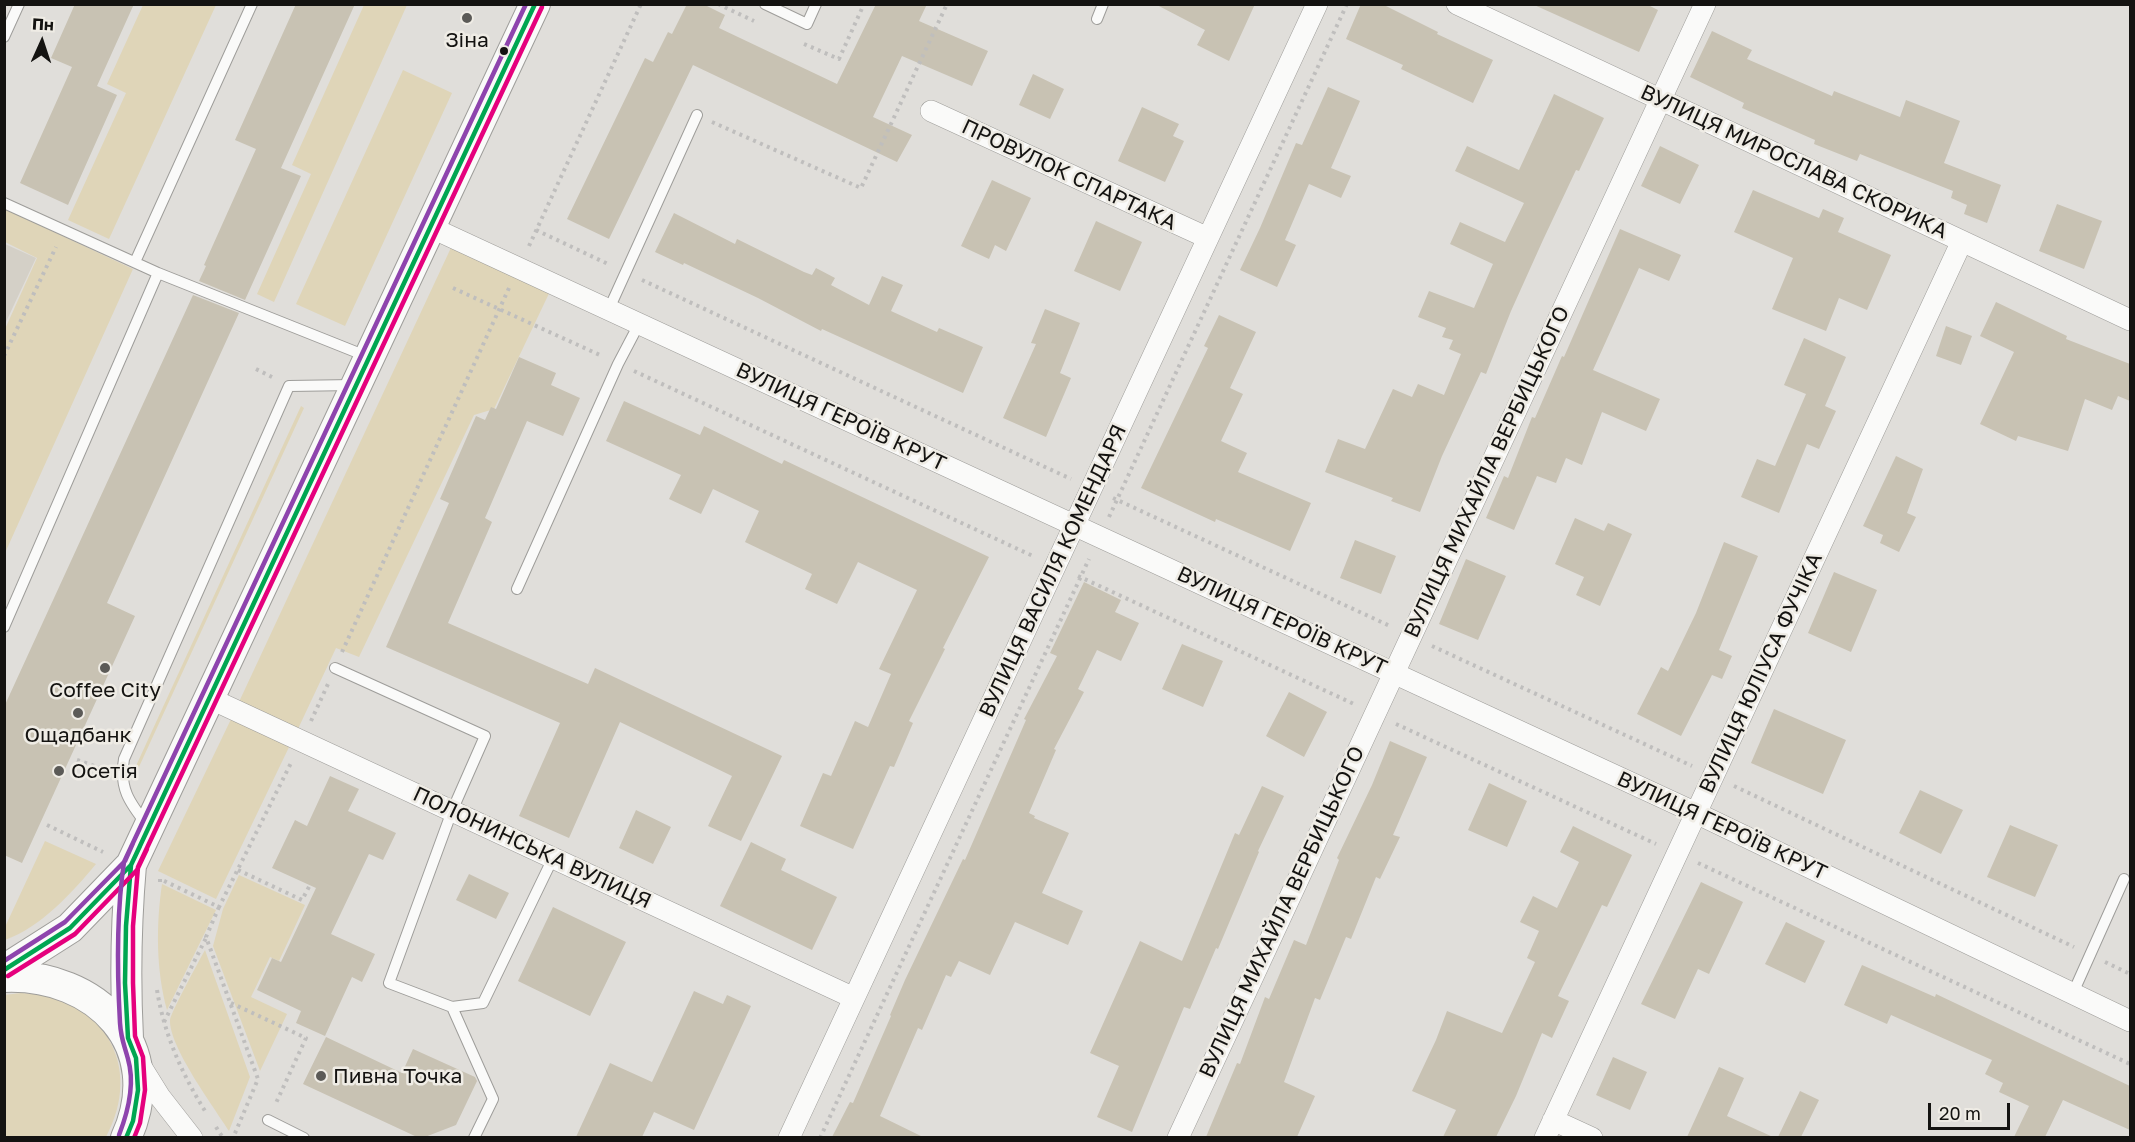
<!DOCTYPE html>
<html>
<head>
<meta charset="utf-8">
<style>
  body { margin:0 }
  #map { position:relative; width:2135px; height:1142px; overflow:hidden; background:#e0deda; font-family:"Golos Text",sans-serif }
  canvas { display:block }
  .frame { position:absolute; inset:0; border:6px solid #141311; pointer-events:none }
  .north { position:absolute; left:12px; top:12px; width:60px; height:60px; -webkit-text-stroke:4px #efece5; paint-order:stroke; rotate:3deg; font-size:16px; font-weight:700; line-height:24px; text-align:center; color:#141311 }
  .north::after { content:''; display:block; margin:auto; width:21px; height:27px; background:#141311; clip-path:polygon(50% 0,100% 100%,50% 72%,0 100%) }
  .scale { position:absolute; left:1928px; top:1103px; width:82px; height:27px; box-sizing:border-box; border:3px solid #141311; border-top:0; padding-left:8px; font-size:18px; line-height:21px; white-space:nowrap; color:#141311; -webkit-text-stroke:4px #efece5; paint-order:stroke }
</style>
</head>
<body>
<div id="map">
<canvas width="2135" height="1142"></canvas>
<div class="frame"></div>
<div class="north">Пн</div>
<div class="scale">20 m</div>
</div>
<script>
const ctx = document.querySelector('canvas').getContext('2d');
ctx.lineJoin = 'round';
function fill(path, color) {
  ctx.fillStyle = color;
  ctx.fill(path, 'evenodd');
}
function stroke(path, color, width, dash) {
  ctx.strokeStyle = color;
  ctx.lineWidth = width;
  ctx.lineCap = dash ? 'butt' : 'round';
  ctx.setLineDash(dash || []);
  ctx.stroke(path);
}
function label(font, color, halo, rows, align = 'center') {
  ctx.font = font + ' "Golos Text",sans-serif';
  ctx.lineWidth = 5;
  ctx.setLineDash([]);
  ctx.textBaseline = 'middle';
  ctx.strokeStyle = halo;
  ctx.fillStyle = color;
  for (const [text, x, y, turn = 0] of rows) {
    ctx.save();
    ctx.translate(x, y);
    ctx.rotate((+turn || 0) * Math.PI / 180);
    ctx.textAlign = isNaN(turn) ? turn : align;
    if (halo) ctx.strokeText(text, 0, 0);
    ctx.fillText(text, 0, 0);
    ctx.restore();
  }
}
const built = new Path2D(`
  M5,244L36,258L5,324Z`);
const green = new Path2D(`
  M143,5H216L109,239L68,220L126,93L107,84Z
  M364,5H407L274,302L257,294L311,174L292,165Z
  M403,70L452,93L345,326L296,304Z
  M5,209L133,269L5,553V329L37,258L5,242Z
  M456,237L554,283L494,409L474,415L359,657L336,648L297,731L238,704Z
  M301,406L304,408L138,769L135,768Z
  M233,715L291,743L216,899L158,871Z
  M45,841L96,864C72,893 41,927 5,940V927Z
  M239,875L305,905L279,961L270,957L251,997L287,1014L260,1071L213,946L223,909Z
  M162,884L216,910L167,1010C156,970 156,925 162,884Z
  M205,950L250,1077L229,1131C214,1107 169,1047 170,1020C171,1012 199,961 205,950Z
  M21,993C102,995 145,1065 106,1137H5L4,995Z`);
const building = new Path2D(`
  M75,4H134L97,86L117,95L68,205L20,183L72,67L51,58Z
  M296,4H355L281,168L301,176L245,300L199,281L206,266L204,265L256,149L235,140Z
  M687,4H703L725,15L719,28L837,84L876,4H927L919,21L988,51L972,86L902,56L873,117L912,135L897,162L693,65L609,239L567,219L645,58L653,62L668,32L672,34Z
  M1155,4H1255L1229,61L1197,45L1205,30Z
  M1361,4H1382L1438,32L1437,34L1493,60L1473,103L1401,69L1403,65L1346,39Z
  M1532,4H1646L1658,10L1639,52Z
  M1712,31L1752,50L1747,59L1832,96L1834,91L1900,117L1906,100L1960,121L1944,163L2001,185L1987,223L1964,214L1967,205L1951,198L1953,191L1860,154L1857,161L1814,144L1815,140L1742,108L1744,103L1690,77Z
  M1033,74L1064,89L1050,119L1019,105Z
  M1328,87L1360,101L1331,168L1351,176L1341,198L1309,184L1285,240L1296,245L1277,287L1240,270L1260,228L1296,143L1302,145Z
  M1554,94L1604,118L1579,171L1576,170L1543,240L1511,311L1486,374L1481,372L1442,456L1420,512L1391,501L1393,498L1325,472L1338,439L1365,449L1393,389L1412,397L1418,384L1444,395L1461,354L1449,349L1453,340L1442,337L1446,328L1418,317L1429,291L1474,308L1493,264L1450,244L1460,222L1505,242L1524,203L1455,171L1467,146L1519,170Z
  M1142,107L1179,124L1173,136L1184,141L1165,182L1118,161Z
  M1660,146L1699,165L1680,204L1641,186Z
  M992,180L1031,198L1006,251L995,245L989,259L961,246Z
  M1753,190L1819,218L1823,209L1844,218L1838,232L1891,255L1867,310L1839,298L1826,331L1772,309L1793,258L1734,232Z
  M2057,204L2102,221L2084,269L2039,251Z
  M674,213L735,244L737,239L804,272L812,275L816,268L835,278L831,285L869,305L882,276L903,285L891,311L937,332L939,328L983,347L963,393L822,329L821,331L758,298L684,263L683,265L655,252Z
  M1096,221L1142,242L1120,291L1074,271Z
  M1620,229L1681,255L1669,281L1639,268L1593,370L1660,399L1646,431L1602,412L1582,465L1566,458L1556,483L1537,476L1514,530L1486,518L1504,476L1508,478L1532,417L1535,418L1562,356L1564,357Z
  M193,295L239,313L107,603L135,616L22,863L4,855V707Z
  M1996,302L2067,336L2066,339L2130,364V401L2118,396L2112,410L2085,399L2068,451L2018,436L2016,441L1980,424L2014,352L1980,336Z
  M1045,309L1080,323L1060,373L1071,378L1046,437L1003,418L1036,344L1031,343Z
  M1219,315L1256,332L1230,388L1243,394L1221,441L1247,453L1238,472L1311,503L1290,551L1216,519L1215,522L1141,488L1208,348L1204,346Z
  M1946,326L1972,336L1961,365L1936,356Z
  M1804,338L1846,357L1825,406L1836,411L1819,449L1807,444L1779,513L1741,497L1757,459L1775,466L1806,394L1784,385Z
  M519,357L556,373L551,385L580,398L563,436L527,421L485,518L492,522L448,623L588,684L595,668L782,756L741,841L708,826L732,776L620,722L569,838L519,816L560,723L386,647L449,503L440,499L476,416L485,420L491,407L496,409Z
  M624,401L700,435L704,426L782,464L784,460L989,557L943,648L945,649L909,721L913,723L894,767L890,766L853,849L800,826L823,773L831,776L855,721L868,727L891,674L879,669L917,590L858,562L837,604L805,589L812,574L745,542L759,511L713,489L701,514L669,499L681,475L606,441Z
  M1896,456L1923,469L1907,513L1916,517L1899,552L1880,543L1883,535L1863,526Z
  M1575,518L1604,531L1608,523L1632,534L1600,606L1576,595L1584,577L1555,564Z
  M1355,540L1396,556L1381,594L1340,578Z
  M1724,542L1758,556L1719,650L1732,656L1722,679L1712,675L1681,736L1637,714L1661,667L1668,671L1696,613Z
  M1466,559L1506,576L1478,640L1439,624Z
  M1834,572L1877,590L1851,652L1808,633Z
  M1084,582L1121,600L1115,612L1139,623L1121,661L1097,650L1078,689L1084,692L1054,749L1056,750L1029,813L1035,816L1034,818L1069,833L1042,893L1083,911L1068,945L1015,922L990,975L959,961L951,977L946,975L922,1030L918,1028L880,1116L923,1137H832L850,1102L853,1103L891,1016L890,1015L905,980L963,859L965,860L1026,720L1024,719L1057,656L1050,653Z
  M1182,644L1223,661L1203,707L1162,689Z
  M1289,692L1327,712L1304,757L1266,736Z
  M1774,709L1846,740L1823,794L1751,763Z
  M1390,741L1427,757L1393,835L1400,837L1380,879L1376,877L1351,939L1346,937L1320,1000L1315,998L1284,1082L1315,1096L1297,1137H1206L1237,1063L1240,1064L1265,997L1269,999L1294,940L1306,945L1339,860L1337,858L1372,785Z
  M330,776L359,789L348,811L396,833L383,860L369,854L331,934L375,954L362,982L352,977L325,1036L296,1023L301,1011L257,990L272,958L281,962L316,888L272,868L295,820L307,826Z
  M1489,783L1527,801L1507,847L1468,830Z
  M1262,786L1284,796L1258,851L1259,852L1218,949L1216,948L1190,1009L1184,1007L1132,1132L1097,1117L1119,1066L1090,1053L1140,941L1182,961L1235,833L1239,835Z
  M1920,790L1963,810L1941,854L1899,833Z
  M636,810L671,827L653,864L619,848Z
  M2010,825L2058,845L2035,897L1987,877Z
  M1573,826L1632,855L1607,907L1602,905L1558,996L1569,1001L1552,1038L1542,1033L1516,1096L1496,1137H1443L1456,1110L1412,1091L1436,1040L1447,1011L1502,1033L1535,962L1527,958L1539,931L1520,922L1533,896L1557,908L1579,862L1560,852Z
  M751,842L786,859L781,870L837,897L812,950L720,906Z
  M469,874L509,893L496,919L456,900Z
  M1701,882L1743,902L1709,974L1698,969L1675,1019L1641,1004Z
  M553,907L626,942L590,1016L518,981Z
  M1786,922L1825,941L1805,983L1765,964Z
  M1862,965L1935,997L1936,994L2130,1086V1130L2063,1100L2045,1137H2014L2029,1106L1999,1092L2003,1083L1985,1074L1992,1060L1891,1015L1887,1024L1844,1005Z
  M694,991L723,1004L727,995L751,1006L694,1130L654,1112L642,1137H576L610,1063L652,1082Z
  M326,1037L402,1073L413,1049L475,1077L477,1081L456,1125L425,1137H417L303,1084Z
  M1613,1057L1647,1072L1630,1110L1596,1095Z
  M1719,1067L1744,1078L1727,1116L1773,1137H1687Z
  M1800,1091L1819,1100L1801,1137H1778Z`);
const path = new Path2D(`
  M718,4L754,21
  M804,44L839,59L864,4
  M712,122L861,188L947,4
  M536,230L608,264
  M529,246L641,4
  M642,280L1071,479
  M453,288L602,356
  M4,356L56,247
  M256,369L272,377
  M634,371L1035,557
  M1113,498L1390,626
  M1109,517L1347,4
  M1078,576L1354,704
  M1432,646L1692,766
  M342,652L509,288
  M311,721L328,684
  M1396,724L1656,844
  M77,760L103,769
  M1734,786L2074,947
  M47,825L103,852
  M1698,863L2130,1064
  M238,870L302,900L310,885
  M160,882V879L219,907L291,763
  M219,907L206,937L258,1079L233,1138
  M2105,962L2130,974
  M157,990C164,1034 182,1074 205,1111
  M231,1003L306,1038L276,1103
  M164,1022L206,938
  M216,1127L223,1138
  M820,1138L1089,559`);
const lane = new Path2D(`
  M765,4L807,24L816,4
  M1097,19L1103,4
  M4,37L19,4
  M4,203L158,273L366,356
  M135,262L252,4
  M609,309L697,115
  M517,589L618,364L639,324
  M4,627L158,273
  M335,668L485,736L452,811L389,983L452,1007L483,1003L553,858
  M147,825C129,802 119,788 124,759L289,386L353,385
  M2073,993L2124,879
  M452,1007L493,1099L474,1138
  M268,1120L304,1138`);
const street = new Path2D(`
  M1457,4L2130,320
  M931,111L1208,238
  M430,227L1696,813L2130,1021
  M209,698L854,998
  M137,1060L160,1097L192,1138
  M1553,1120L1592,1138
  M789,1138L1317,4
  M1178,1138L1705,4
  M1545,1138L1962,241`);
const secondary = new Path2D(`
  M4,970L70,928L131,865L535,4
  M4,977C97,973 168,1046 126,1138
  M128,1038C125,980 126,923 131,865`);
const bus1 = new Path2D(`
  M4,970L70,928L131,865L140,846
  M126,1138L133,1121L138,1090L136,1058L128,1038L125,983L126,926L131,865L535,4`);
const bus2 = new Path2D(`
  M8,976L75,934L137,870L147,849
  M134,1138L140,1123L145,1090L143,1057L135,1036L133,983V926L138,867L542,7`);
const bus3 = new Path2D(`
  M4,961L65,922L125,861L133,843
  M119,1135C128,1112 135,1083 128,1059C124,1044 121,1039 120,1023C117,970 116,916 124,862L526,4`);
const markers = [
  [467,18,6,"#5b5a57"],
  [504,51,5,"#141311"],
  [105,668,6,"#5b5a57"],
  [78,713,6,"#5b5a57"],
  [59,771,6,"#5b5a57"],
  [321,1076,6,"#5b5a57"]
];
const poiNames = [
  ["Зіна",467,40],
  ["Coffee City",105,690],
  ["Ощадбанк",78,735],
  ["Осетія",71,771,"left"],
  ["Пивна Точка",333,1076,"left"]
];
const streetNames = [
  ["ВУЛИЦЯ МИРОСЛАВА СКОРИКА",1794,162,25],
  ["ПРОВУЛОК СПАРТАКА",1069,175,25],
  ["ВУЛИЦЯ ГЕРОЇВ КРУТ",841,417,25],
  ["ВУЛИЦЯ МИХАЙЛА ВЕРБИЦЬКОГО",1487,472,-65],
  ["ВУЛИЦЯ ВАСИЛЯ КОМЕНДАРЯ",1053,571,-65],
  ["ВУЛИЦЯ ГЕРОЇВ КРУТ",1282,621,25],
  ["ВУЛИЦЯ ЮЛІУСА ФУЧІКА",1761,673,-65],
  ["ВУЛИЦЯ ГЕРОЇВ КРУТ",1722,826,25],
  ["ПОЛОНИНСЬКА ВУЛИЦЯ",532,848,25],
  ["ВУЛИЦЯ МИХАЙЛА ВЕРБИЦЬКОГО",1282,912,-65]
];
fill(built, '#d4d0c7');
fill(green, '#dfd5b8');
fill(building, '#c8c2b3');
stroke(lane, '#9e9d9a', 12);
stroke(street, '#9e9d9a', 22);
stroke(secondary, '#9e9d9a', 32);
stroke(path, '#bfbebd', 4, [3, 4.5]);
stroke(lane, '#fafaf9', 10);
stroke(street, '#fafaf9', 21);
stroke(secondary, '#fafaf9', 30);
stroke(bus1, '#00a651', 4.5);
stroke(bus2, '#e5007d', 4.5);
stroke(bus3, '#8e44ad', 4.5);
for (const [x, y, r, color] of markers) {
  const dot = new Path2D();
  dot.arc(x, y, r, 0, 2 * Math.PI);
  ctx.fillStyle = color;
  ctx.fill(dot);
  stroke(dot, '#efece5', 2);
}
label('21px', '#141311', '#efece5', poiNames);
label('21px', '#141311', '#efece5', streetNames);
</script>
</body>
</html>
